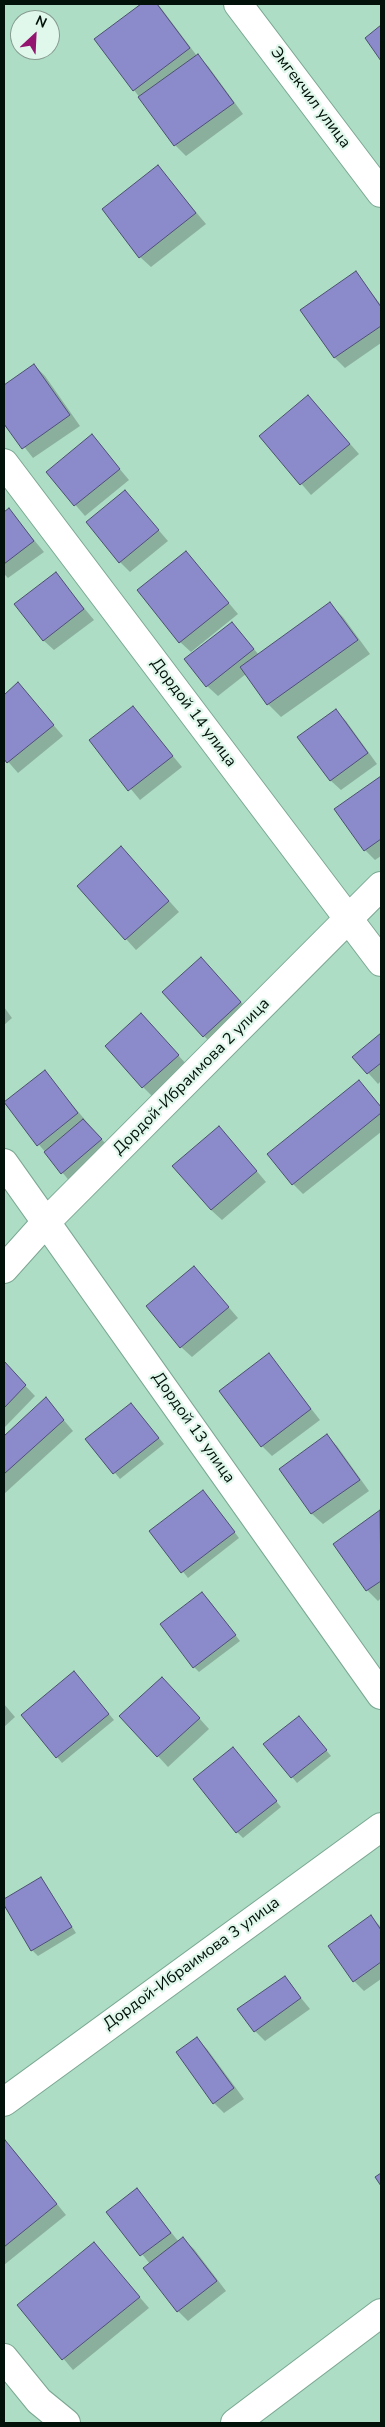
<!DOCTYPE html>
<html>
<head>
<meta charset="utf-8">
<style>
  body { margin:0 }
  #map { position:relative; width:385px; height:2427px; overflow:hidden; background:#adddc5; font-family:"Nunito Sans",sans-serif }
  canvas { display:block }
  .frame { position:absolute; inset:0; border:5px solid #02120b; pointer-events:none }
  .north { position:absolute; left:10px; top:10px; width:50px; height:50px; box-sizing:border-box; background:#e0f7eb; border:1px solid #879b91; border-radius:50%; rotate:25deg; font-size:14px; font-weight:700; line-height:20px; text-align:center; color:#02120b }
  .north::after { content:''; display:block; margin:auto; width:18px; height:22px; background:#931570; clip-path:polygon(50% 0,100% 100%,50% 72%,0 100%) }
</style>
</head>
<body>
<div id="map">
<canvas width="385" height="2427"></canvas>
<div class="frame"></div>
<div class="north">N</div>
</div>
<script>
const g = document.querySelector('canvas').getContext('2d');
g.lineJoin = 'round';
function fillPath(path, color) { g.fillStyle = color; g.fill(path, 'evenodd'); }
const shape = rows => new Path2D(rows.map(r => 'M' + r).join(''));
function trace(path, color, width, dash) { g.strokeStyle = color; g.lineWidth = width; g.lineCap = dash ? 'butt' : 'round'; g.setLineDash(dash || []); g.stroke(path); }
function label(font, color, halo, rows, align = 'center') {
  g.font = font + ' "Nunito Sans",sans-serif'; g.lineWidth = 4.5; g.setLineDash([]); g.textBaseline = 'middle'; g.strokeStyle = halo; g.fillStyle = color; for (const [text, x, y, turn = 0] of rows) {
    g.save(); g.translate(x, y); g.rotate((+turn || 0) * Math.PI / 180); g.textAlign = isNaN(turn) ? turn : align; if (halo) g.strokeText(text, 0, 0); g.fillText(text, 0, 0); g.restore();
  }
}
fillPath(shape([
  [143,4,157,4,161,8,197,56,208,66,243,114,186,156,175,145,96,39],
  [158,167,206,224,151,267,140,257],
  [356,273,381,305,381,343,345,368,335,358,302,310],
  [34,365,45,376,80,426,33,458,4,421,4,387],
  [308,396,359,454,311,495,261,437],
  [92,436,129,480,85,516,47,472],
  [125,491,168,541,130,572,120,562],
  [9,510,44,552,8,578,4,574,4,514],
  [186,552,238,614,191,652,180,642],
  [56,574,94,620,54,650,43,640],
  [330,604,343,617,370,654,281,717,268,704,246,674,218,696,207,686,232,623,259,655],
  [18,684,63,736,18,773,4,757,4,696],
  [133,708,182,767,140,800,90,740],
  [336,711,346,721,377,764,341,790,330,780],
  [381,777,381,856,375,860,365,850,336,810],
  [131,858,179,912,136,950,78,886],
  [211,969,251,1013,214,1046,204,1036],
  [4,1007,12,1018,4,1025],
  [151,1025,188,1066,153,1097,143,1087],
  [381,1035,381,1081,378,1084,354,1057],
  [44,1072,111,1150,72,1184,4,1103],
  [359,1082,381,1106,381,1132,303,1194,293,1184],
  [229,1138,266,1182,222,1220,211,1210],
  [194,1267,238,1318,192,1357,181,1347],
  [269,1355,320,1420,272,1456,262,1446],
  [4,1363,35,1396,4,1428],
  [46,1399,73,1431,4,1494,4,1437],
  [136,1410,164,1444,120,1479,87,1439],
  [327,1436,337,1446,369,1491,323,1524,312,1514,280,1469],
  [208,1497,239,1538,188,1578,151,1531],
  [380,1512,381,1598,378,1601,367,1590,335,1544],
  [208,1599,240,1641,199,1672,194,1667],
  [74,1672,114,1720,62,1763,57,1757],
  [173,1689,209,1729,168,1767,121,1716],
  [4,1704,15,1717,4,1727],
  [304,1723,331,1756,297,1783,265,1744],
  [233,1748,281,1807,243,1838,237,1832],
  [41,1878,76,1933,38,1956,32,1950,4,1901],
  [371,1917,381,1927,381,1979,364,1991,354,1981],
  [284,1977,310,2009,265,2041,255,2031],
  [197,2039,207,2049,244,2099,224,2113,214,2103],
  [4,2142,15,2152,66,2215,4,2265],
  [137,2190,179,2242,183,2239,194,2249,226,2291,188,2321,178,2311,150,2264,108,2212],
  [94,2244,149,2308,73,2370,18,2305]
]), '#0003');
const building = shape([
  [141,4,157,4,190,48,133,91,94,39,141,4],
  [381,25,381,61,365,38,381,25],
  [198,54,234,103,174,146,138,97,198,54],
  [158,165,196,213,139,258,102,209,158,165],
  [356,271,381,307,381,326,334,358,300,310,356,271],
  [34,364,70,415,22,449,4,424,4,385,34,364],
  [308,395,350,444,300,485,259,436,308,395],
  [92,434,120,469,74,506,46,472,92,434],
  [125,490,159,530,119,563,86,522,125,490],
  [9,508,34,541,4,564,4,512,9,508],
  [186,551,229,603,179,643,137,590,186,551],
  [56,572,84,609,43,641,14,604,56,572],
  [330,602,358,640,267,705,240,667,330,602],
  [232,622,254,649,206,687,184,659,232,622],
  [18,682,54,725,7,763,4,759,4,695,18,682],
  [133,706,173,756,128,791,89,740,133,706],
  [336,709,368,753,330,781,297,737,336,709],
  [381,776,381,839,364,851,334,809,381,776],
  [121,846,169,901,125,940,77,886,121,846],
  [201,957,241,1002,203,1037,162,992,201,957],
  [141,1013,179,1055,142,1088,105,1046,141,1013],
  [381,1033,381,1063,367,1074,352,1057,381,1033],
  [45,1070,78,1113,37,1146,4,1102,45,1070],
  [359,1080,381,1107,381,1113,292,1185,267,1154,359,1080],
  [83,1119,102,1139,61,1174,44,1152,83,1119],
  [219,1126,257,1171,211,1210,172,1166,219,1126],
  [194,1266,229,1307,180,1348,146,1306,194,1266],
  [269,1353,311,1409,261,1447,219,1391,269,1353],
  [4,1361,26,1385,4,1408,4,1361],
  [46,1397,64,1420,4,1474,4,1436,46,1397],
  [131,1403,159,1438,113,1474,85,1439,131,1403],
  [327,1434,360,1480,311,1514,279,1469,327,1434],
  [203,1490,235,1532,181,1573,149,1531,203,1490],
  [380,1510,381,1581,366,1591,333,1544,380,1510],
  [202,1592,236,1635,193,1668,160,1624,202,1592],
  [74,1671,109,1714,56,1758,21,1715,74,1671],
  [162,1677,200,1718,157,1757,119,1716,162,1677],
  [299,1716,327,1750,291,1778,263,1744,299,1716],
  [233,1747,277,1801,236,1833,193,1779,233,1747],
  [41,1877,72,1927,31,1951,4,1905,4,1899,41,1877],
  [371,1915,381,1930,381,1962,353,1982,328,1946,371,1915],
  [285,1976,301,1998,254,2032,237,2009,285,1976],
  [197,2037,234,2088,213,2104,176,2052,197,2037],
  [5,2140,57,2204,4,2247,4,2141,5,2140],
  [381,2173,381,2186,375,2177,381,2173],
  [137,2188,171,2233,140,2256,106,2212,137,2188],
  [183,2237,217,2281,177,2312,143,2268,183,2237],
  [94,2242,140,2297,62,2360,17,2305,94,2242]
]);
fillPath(building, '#8b8bcb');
trace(building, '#4e4e73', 1);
const street = shape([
  [238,4,381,193],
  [4,463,381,962],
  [4,1163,381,1695],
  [4,1269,47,1221,381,886],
  [4,2102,381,1827],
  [4,2358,39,2401,66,2423],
  [235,2423,381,2313]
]);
trace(street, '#7aa791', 30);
trace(street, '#fff', 28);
label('16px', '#02120b', '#e0f7eb', [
  ["Эмгекчил улица",310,98,53],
  ["Дордой 14 улица",193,713,53],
  ["Дордой-Ибраимова 2 улица",192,1077,-45],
  ["Дордой 13 улица",193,1428,55],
  ["Дордой-Ибраимова 3 улица",192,1964,-36]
]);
</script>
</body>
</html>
